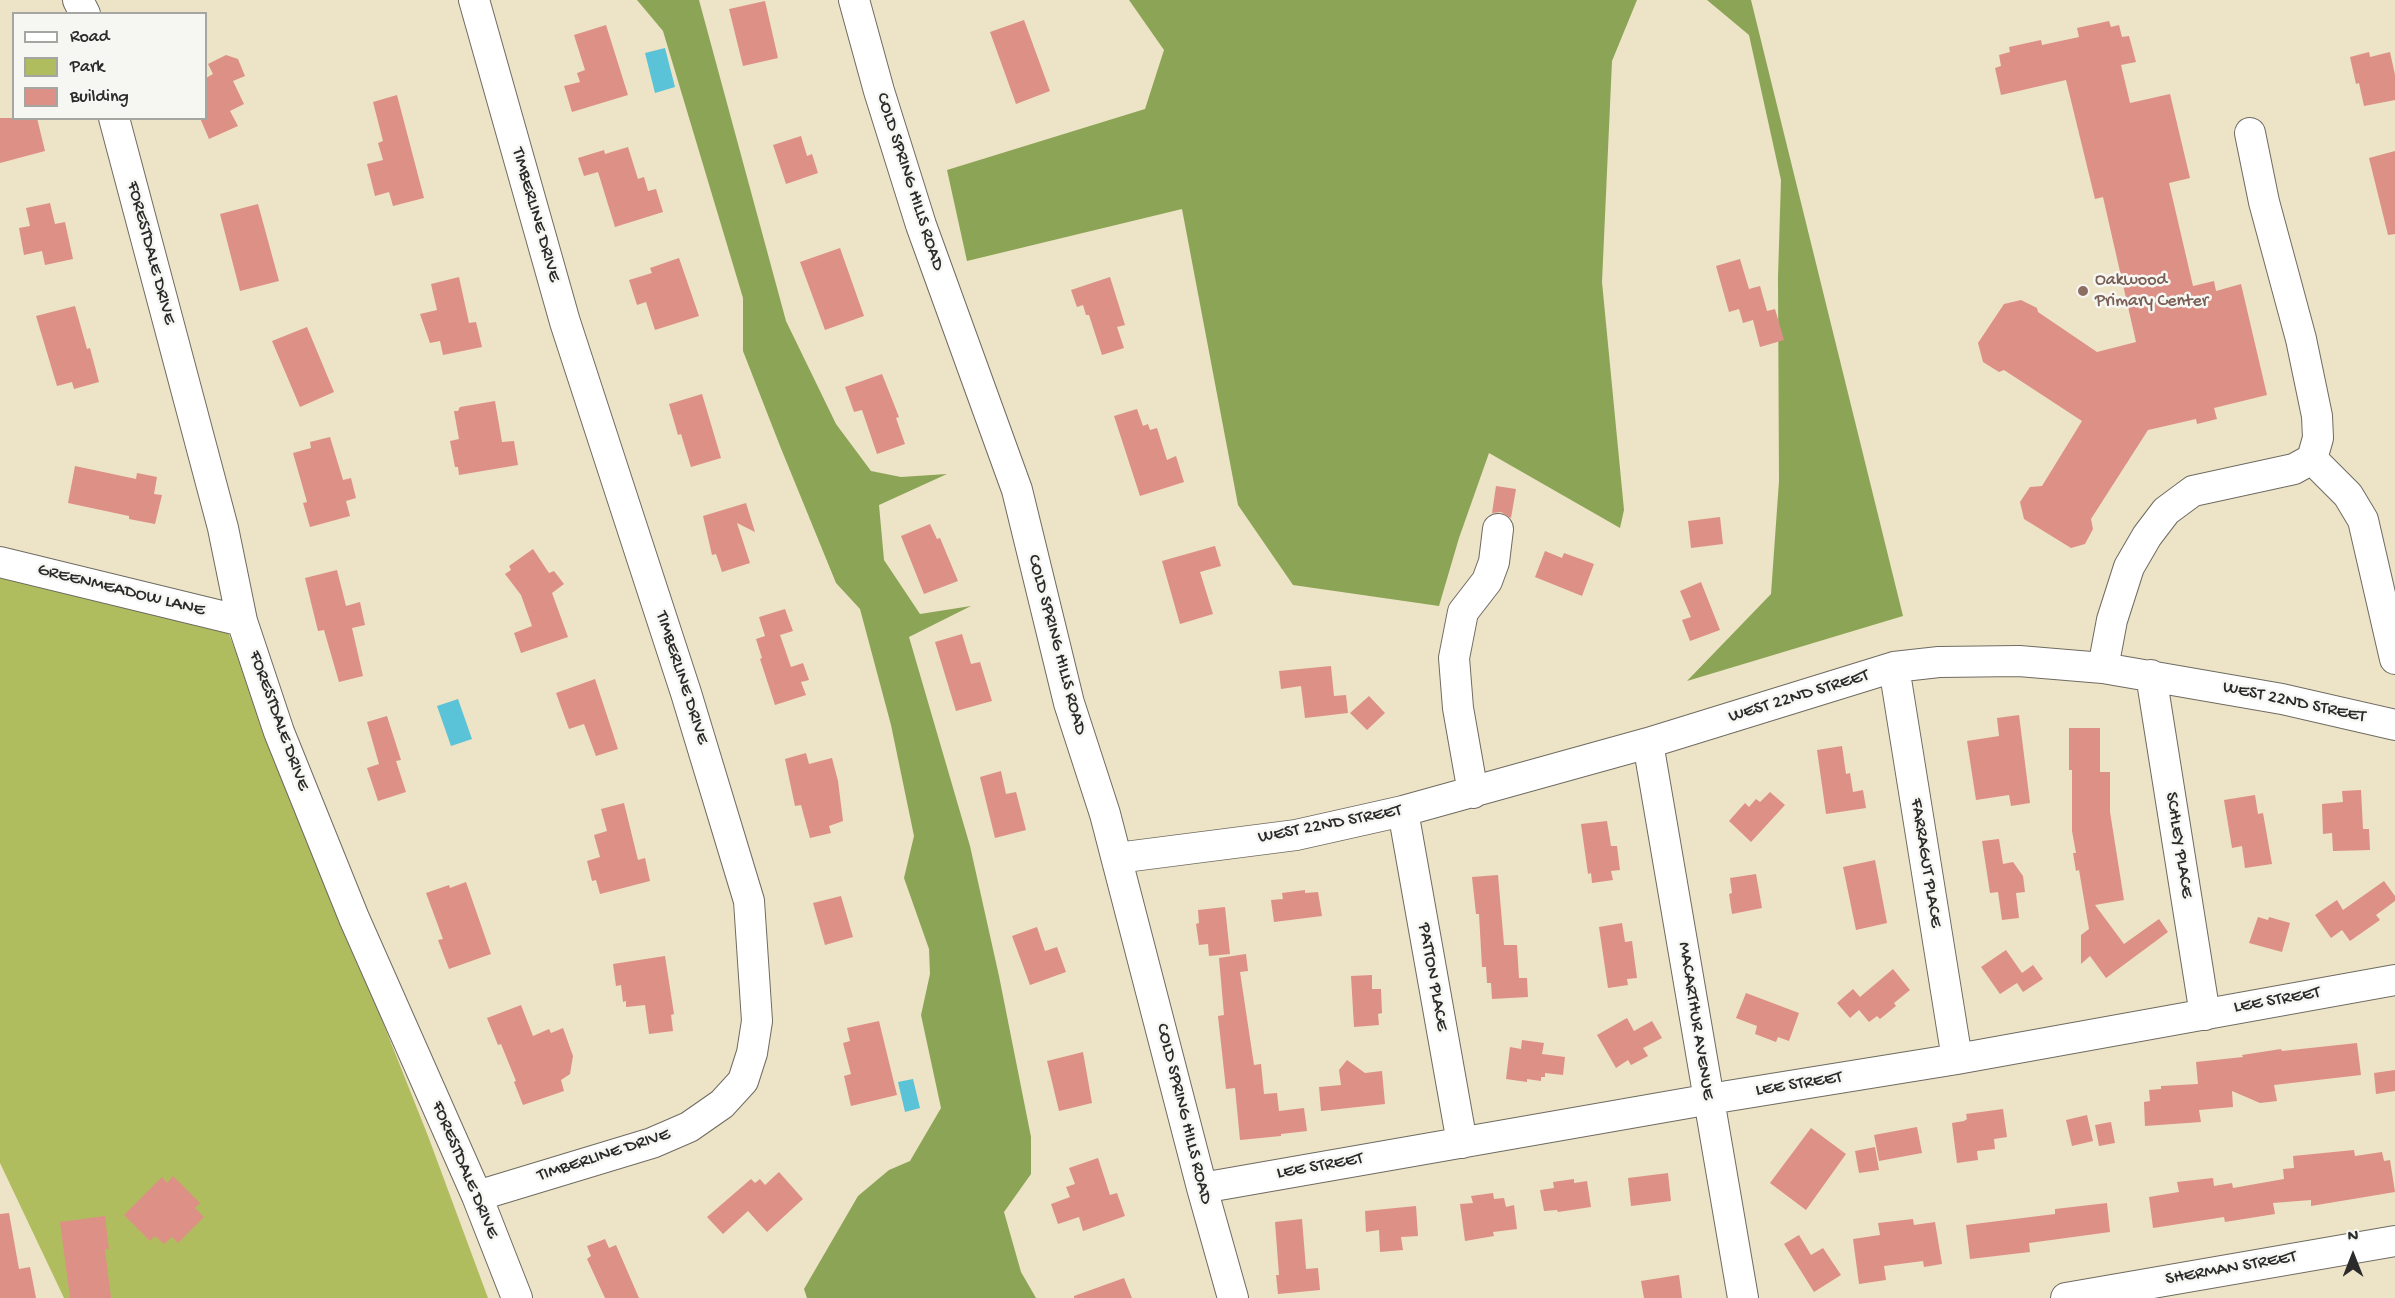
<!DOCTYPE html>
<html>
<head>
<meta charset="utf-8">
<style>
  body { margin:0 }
  #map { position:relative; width:2395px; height:1298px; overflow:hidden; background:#ede3c6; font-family:"Gochi Hand",sans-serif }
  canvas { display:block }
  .legend { position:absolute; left:12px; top:12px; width:195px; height:108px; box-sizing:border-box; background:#f6f6f2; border:2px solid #a5a5a2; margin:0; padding:8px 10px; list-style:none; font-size:18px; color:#2b2b2b }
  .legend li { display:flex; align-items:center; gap:12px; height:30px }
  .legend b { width:30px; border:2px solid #a5a5a2 }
  .north { position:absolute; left:2323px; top:1226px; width:60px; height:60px; -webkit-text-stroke:4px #f6f6f2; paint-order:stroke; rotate:0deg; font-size:16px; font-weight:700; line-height:24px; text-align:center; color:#2b2b2b }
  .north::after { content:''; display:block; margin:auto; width:21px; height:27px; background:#2b2b2b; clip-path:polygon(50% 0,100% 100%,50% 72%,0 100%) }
</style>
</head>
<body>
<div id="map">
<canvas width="2395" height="1298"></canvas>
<ul class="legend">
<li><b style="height:8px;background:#fff"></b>Road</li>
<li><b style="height:16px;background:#b0bd5f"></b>Park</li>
<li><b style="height:16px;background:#dd9085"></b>Building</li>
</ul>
<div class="north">N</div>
</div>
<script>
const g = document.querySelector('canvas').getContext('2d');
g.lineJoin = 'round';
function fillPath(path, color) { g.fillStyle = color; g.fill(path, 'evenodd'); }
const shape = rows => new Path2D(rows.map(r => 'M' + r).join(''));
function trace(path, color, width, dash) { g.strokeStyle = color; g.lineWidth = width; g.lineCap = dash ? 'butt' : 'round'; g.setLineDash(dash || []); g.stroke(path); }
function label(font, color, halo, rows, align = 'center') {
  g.font = font + ' "Gochi Hand",sans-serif'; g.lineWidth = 5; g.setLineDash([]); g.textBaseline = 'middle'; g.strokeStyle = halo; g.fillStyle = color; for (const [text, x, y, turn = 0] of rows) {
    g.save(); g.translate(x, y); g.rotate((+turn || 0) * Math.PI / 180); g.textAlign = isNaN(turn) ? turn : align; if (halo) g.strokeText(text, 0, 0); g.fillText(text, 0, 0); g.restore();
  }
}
fillPath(shape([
  [0,576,228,632,428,1136,488,1298,64,1298,0,1163]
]), '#b0bd5f');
fillPath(shape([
  [637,0,699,0,786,321,836,424,871,471,901,477,947,474,879,505,884,560,920,614,971,606,909,637,970,846,999,976,1031,1137,1031,1174,1004,1212,1021,1272,1036,1298,807,1298,804,1289,858,1196,889,1170,910,1161,941,1108,921,1015,930,974,929,949,904,878,914,836,891,725,860,609,836,583,780,446,743,351,743,298,663,31],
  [1129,0,1637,0,1612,61,1602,282,1624,510,1620,528,1489,453,1459,538,1439,606,1293,585,1238,505,1182,209,967,261,947,170,1145,109,1164,50],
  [1707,0,1751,0,1903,616,1687,681,1771,594,1779,481,1778,277,1781,180,1749,35]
]), '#8ca456');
fillPath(shape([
  [665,48,675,87,655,93,645,53],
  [458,699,472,739,451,746,437,706],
  [913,1079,920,1108,905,1112,898,1082]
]), '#5bc3d8');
fillPath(shape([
  [765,1,778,58,743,66,729,9],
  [1024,20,1050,91,1016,104,990,32],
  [2109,21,2111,27,2119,25,2122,37,2129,36,2136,62,2121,65,2130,103,2170,94,2190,178,2169,183,2193,286,2214,281,2216,291,2241,284,2267,395,2214,408,2217,419,2197,424,2196,419,2148,430,2091,519,2093,529,2085,544,2071,548,2024,519,2020,502,2030,487,2042,486,2082,421,2004,370,1999,372,1983,362,1978,343,2004,304,2021,300,2037,308,2038,312,2097,352,2136,342,2103,197,2095,199,2066,80,2001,95,1995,68,2001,66,1999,55,2010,52,2009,47,2041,40,2042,45,2079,37,2077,28],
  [606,25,628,95,572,112,564,86,580,82,577,73,585,70,574,35],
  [2369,52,2370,57,2390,52,2395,75,2395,100,2364,106,2359,83,2356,84,2350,57],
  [226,55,238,59,245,76,233,81,244,104,230,111,238,126,209,139,200,118,206,118,206,78,213,74,208,64],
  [397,95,424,198,393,206,389,192,375,196,367,164,383,160,378,143,383,141,373,102],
  [0,118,37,118,45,151,0,163],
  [801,136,807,156,812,154,818,173,786,184,773,145],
  [628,147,638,179,644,177,648,191,656,189,663,212,615,227,598,172,584,176,578,158,604,150,605,154],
  [2395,151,2395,234,2388,235,2369,158],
  [50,203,55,224,65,222,73,259,45,265,42,251,24,255,19,228,30,226,26,208],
  [258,204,279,281,240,291,220,214],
  [840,248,864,316,825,330,800,262],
  [679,258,699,316,655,330,646,302,637,305,629,280,652,273,650,268],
  [1740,259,1749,289,1760,286,1767,311,1775,309,1784,340,1760,347,1753,320,1743,323,1739,309,1729,312,1716,266],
  [459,277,469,323,476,322,482,347,443,355,440,341,430,343,420,314,437,310,431,284],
  [1110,277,1125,325,1117,327,1124,348,1102,355,1089,315,1086,315,1083,305,1077,307,1071,290],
  [75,306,87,349,90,348,99,382,74,389,72,382,57,386,36,316],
  [307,327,334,392,300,407,272,341],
  [882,374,899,417,896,418,905,444,877,454,862,410,854,412,845,387],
  [702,394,721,458,691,467,681,434,678,435,669,404],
  [495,401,502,442,514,441,518,465,459,475,458,467,455,467,450,441,459,439,454,411,458,411,460,407],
  [1137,409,1143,426,1148,424,1150,430,1157,428,1167,460,1176,456,1184,482,1140,496,1114,416],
  [330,437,343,480,351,478,356,498,346,501,350,516,310,527,303,503,307,502,293,453,311,448,310,442],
  [75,466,136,479,137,473,157,477,154,494,162,495,155,524,129,519,129,516,68,503],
  [1496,486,1516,489,1511,518,1501,512,1492,513],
  [746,503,755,532,737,523,750,563,722,572,716,554,712,555,703,516],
  [1720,517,1723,544,1691,548,1688,521],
  [930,524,937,539,940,538,958,581,924,594,901,536],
  [1215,546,1221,566,1200,572,1213,614,1180,624,1162,561],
  [533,549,549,573,554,571,564,584,552,593,568,637,521,653,514,633,532,626,521,595,505,574,511,570,509,566],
  [1545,551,1562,558,1564,553,1594,564,1582,596,1535,577],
  [337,570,346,606,360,602,365,625,352,628,363,676,339,682,324,630,318,631,305,578],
  [1701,582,1720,630,1690,641,1682,620,1691,617,1680,591],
  [785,609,793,631,780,635,791,667,803,663,809,680,801,682,806,695,775,705,760,659,762,658,756,639,765,636,759,617],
  [962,634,971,664,980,662,992,701,956,711,935,642],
  [1331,666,1334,696,1346,695,1348,713,1305,718,1301,686,1281,689,1279,671],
  [595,679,618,749,596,756,584,724,569,729,556,693],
  [1369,696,1385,713,1367,730,1350,713],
  [2019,715,2030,803,2011,806,2009,795,1976,800,1967,741,1999,736,1997,718],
  [387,716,401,760,396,761,406,792,378,801,367,768,379,764,367,722],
  [2069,728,2100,728,2100,772,2110,772,2110,812,2124,900,2095,905,2124,944,2159,919,2168,932,2106,978,2090,956,2081,964,2081,935,2089,929,2079,870,2076,871,2073,853,2076,853,2072,831,2072,770,2069,770],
  [1842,746,1846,774,1850,773,1853,792,1863,790,1866,808,1826,814,1817,750],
  [806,753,809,764,832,758,838,781,843,821,829,826,831,833,810,838,801,805,795,806,785,759],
  [1001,771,1006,794,1016,792,1026,830,995,838,980,777],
  [2361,790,2363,829,2369,829,2370,850,2333,851,2332,833,2323,834,2322,804,2343,802,2342,791],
  [1770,792,1785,805,1751,842,1729,821,1745,803,1749,807,1756,799,1760,802],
  [2255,795,2258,814,2263,813,2272,864,2245,868,2242,846,2232,848,2224,800],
  [624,803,638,860,645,858,650,881,600,894,596,880,592,881,587,861,600,857,594,835,607,831,601,809],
  [1607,821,1611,846,1617,846,1620,870,1611,871,1613,880,1592,883,1591,873,1588,874,1581,824],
  [1999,839,2003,864,2013,862,2023,876,2025,892,2016,893,2019,918,2002,920,1998,892,1990,893,1982,841],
  [1875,860,1887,923,1856,930,1843,867],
  [1756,874,1762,908,1732,914,1729,894,1732,893,1730,878],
  [1498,875,1504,945,1517,945,1519,978,1527,978,1528,997,1492,999,1491,983,1487,983,1486,967,1482,967,1479,914,1476,914,1472,877],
  [2384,881,2395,896,2395,901,2376,915,2380,920,2350,941,2342,930,2331,938,2315,915,2337,900,2343,910],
  [466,882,491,954,449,969,438,940,443,939,426,893,449,885,450,888],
  [1305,890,1305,893,1318,892,1322,916,1274,922,1271,900,1283,899,1282,893],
  [841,896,853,937,825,945,813,903],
  [1225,907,1230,954,1209,956,1208,944,1199,945,1196,924,1199,923,1198,910],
  [2258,917,2268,920,2269,917,2290,923,2282,952,2249,943],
  [1622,923,1625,942,1632,941,1637,978,1627,979,1628,985,1608,988,1599,927],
  [1037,927,1045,951,1057,947,1066,972,1030,985,1012,936],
  [2006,950,2022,973,2033,965,2043,979,2023,992,2017,983,2000,994,1981,967],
  [1246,954,1248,971,1240,972,1254,1065,1261,1064,1264,1094,1277,1093,1279,1111,1304,1108,1307,1131,1281,1134,1281,1136,1240,1140,1235,1088,1226,1089,1218,1016,1224,1015,1219,958],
  [665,956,674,1014,671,1015,673,1031,649,1034,645,1005,626,1007,626,1001,623,1002,621,985,616,986,613,964],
  [1893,969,1910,990,1894,1003,1896,1006,1880,1019,1877,1016,1869,1022,1859,1010,1850,1018,1837,1003,1853,989,1860,997],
  [1372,975,1372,989,1381,989,1382,1013,1378,1014,1379,1025,1354,1027,1351,976],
  [1746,993,1799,1013,1789,1041,1778,1037,1776,1042,1755,1034,1757,1026,1736,1018],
  [521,1005,533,1036,549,1029,551,1033,563,1028,573,1056,570,1074,561,1080,564,1091,523,1105,514,1082,516,1081,501,1044,498,1045,487,1018],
  [1627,1018,1634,1031,1652,1021,1662,1038,1643,1048,1648,1056,1631,1065,1628,1060,1616,1068,1597,1035],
  [879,1021,897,1095,851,1106,844,1076,851,1074,843,1043,850,1041,847,1028],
  [1522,1040,1544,1043,1542,1054,1565,1057,1563,1075,1545,1073,1545,1077,1541,1077,1541,1081,1527,1079,1527,1082,1506,1079,1510,1047,1521,1049],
  [2357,1043,2361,1075,2274,1085,2277,1101,2260,1103,2232,1091,2233,1107,2199,1110,2201,1122,2145,1126,2144,1102,2150,1101,2149,1090,2161,1089,2161,1086,2198,1084,2196,1062,2243,1057,2242,1055,2281,1049,2282,1051],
  [1083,1052,1092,1103,1059,1111,1047,1061],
  [1347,1060,1365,1073,1382,1071,1385,1104,1321,1111,1319,1087,1341,1085,1339,1070],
  [2395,1070,2395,1091,2376,1094,2374,1073],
  [2003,1109,2007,1137,1994,1139,1995,1149,1977,1151,1978,1160,1957,1163,1952,1123,1964,1121,1967,1119,1966,1114],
  [2087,1115,2093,1141,2072,1146,2066,1120],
  [2111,1122,2115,1143,2099,1146,2095,1125],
  [1917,1127,1922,1153,1879,1161,1874,1135],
  [1811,1128,1846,1154,1806,1210,1770,1183],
  [1875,1147,1879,1170,1859,1173,1855,1151],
  [2354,1150,2355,1156,2382,1152,2384,1161,2390,1160,2395,1192,2311,1206,2311,1200,2273,1203,2275,1214,2225,1222,2224,1217,2153,1228,2149,1197,2179,1192,2177,1182,2213,1178,2214,1186,2232,1183,2233,1188,2284,1179,2283,1169,2294,1168,2293,1156],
  [1098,1158,1110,1195,1117,1193,1125,1216,1083,1231,1079,1217,1058,1224,1051,1204,1070,1197,1066,1187,1075,1184,1069,1168],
  [779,1172,803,1199,767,1232,748,1211,723,1234,707,1217,751,1179,755,1183,760,1179,765,1185],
  [1668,1173,1671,1201,1631,1206,1628,1178],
  [173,1176,200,1203,195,1208,204,1217,178,1243,172,1237,164,1244,155,1236,150,1241,124,1215,162,1177,167,1183],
  [1574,1179,1574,1183,1587,1181,1591,1207,1558,1212,1557,1210,1544,1211,1540,1190,1554,1188,1553,1182],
  [1493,1193,1494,1199,1504,1198,1506,1207,1514,1205,1517,1229,1493,1232,1494,1236,1465,1241,1460,1204,1473,1203,1471,1196],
  [2107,1203,2110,1232,2029,1243,2030,1252,1970,1259,1966,1225,2055,1214,2055,1209],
  [1416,1206,1418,1236,1401,1237,1403,1250,1380,1252,1379,1230,1366,1232,1365,1211],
  [9,1213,19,1269,30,1267,36,1298,0,1298,0,1214],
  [105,1216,109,1249,105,1249,111,1298,70,1298,60,1222],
  [1302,1219,1306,1269,1318,1268,1320,1290,1278,1294,1276,1275,1279,1275,1275,1222],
  [1913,1219,1914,1225,1935,1222,1942,1264,1924,1267,1923,1261,1884,1266,1886,1280,1859,1284,1853,1239,1880,1235,1878,1223],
  [1799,1235,1811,1255,1823,1248,1841,1275,1814,1292,1784,1244],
  [605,1239,609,1248,616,1245,639,1298,605,1298,587,1259,591,1256,587,1246],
  [1679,1275,1682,1298,1644,1298,1641,1281],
  [1124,1278,1132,1298,1074,1298,1074,1296]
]), '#dd9085');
const minor = shape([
  [78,0,85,14],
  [474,0,565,322,686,693,749,901,757,1021,752,1053,743,1081,722,1104,689,1127,652,1143,477,1196],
  [854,0,879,91,921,225,1017,490,1069,703,1105,814,1202,1188,1233,1298],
  [114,118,223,528,242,621,279,732,354,918,477,1196,517,1298],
  [2312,459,2348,495,2363,520,2395,659],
  [0,562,242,621],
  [1894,667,1957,1059],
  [2103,668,2112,620,2129,567,2147,536,2166,511,2193,491,2294,469,2312,459,2318,438,2317,416,2301,339,2264,202,2250,133],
  [2151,675,2205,1015],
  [1648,743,1743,1298],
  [1473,793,1458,708,1454,658,1463,612,1487,581,1494,562,1498,529],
  [1403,811,1462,1143],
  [1117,858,1296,835,1403,811,1648,743,1894,667,1939,662,2019,661,2103,668,2282,699,2395,725],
  [1202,1188,1728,1096,1957,1059,2395,980],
  [2066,1298,2395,1241]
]);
trace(minor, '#6f6b61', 32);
trace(minor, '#fff', 30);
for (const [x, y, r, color] of [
  [2083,291,6,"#8d6e63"]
]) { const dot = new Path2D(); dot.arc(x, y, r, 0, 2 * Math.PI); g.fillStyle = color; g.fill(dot); trace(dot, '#f6f6f2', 2); }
label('18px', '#2b2b2b', '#f6f6f2', [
  ["COLD SPRING HILLS ROAD",909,182,72],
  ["TIMBERLINE DRIVE",535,215,74],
  ["FORESTDALE DRIVE",150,253,75],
  ["GREENMEADOW LANE",121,591,14],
  ["COLD SPRING HILLS ROAD",1056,645,75],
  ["TIMBERLINE DRIVE",681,678,72],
  ["WEST 22ND STREET",1799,697,-17],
  ["WEST 22ND STREET",2294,703,12],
  ["FORESTDALE DRIVE",278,721,70],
  ["WEST 22ND STREET",1330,825,-11],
  ["SCHLEY PLACE",2178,845,81],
  ["FARRAGUT PLACE",1925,863,81],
  ["PATTON PLACE",1432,977,80],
  ["LEE STREET",2277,1001,-10],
  ["MACARTHUR AVENUE",1695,1021,81],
  ["LEE STREET",1799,1085,-9],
  ["COLD SPRING HILLS ROAD",1183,1114,76],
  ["TIMBERLINE DRIVE",604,1156,-18],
  ["LEE STREET",1320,1167,-10],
  ["FORESTDALE DRIVE",464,1170,67],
  ["SHERMAN STREET",2231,1269,-10]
]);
label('18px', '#785e54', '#f6f6f2', [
  ["Oakwood",2095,281],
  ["Primary Center",2095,302]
], 'left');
</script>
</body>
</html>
